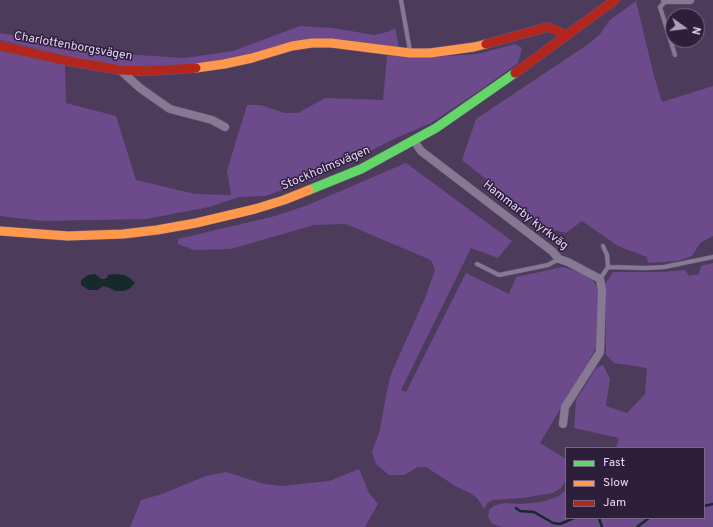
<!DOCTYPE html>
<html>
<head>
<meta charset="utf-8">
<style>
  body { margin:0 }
  #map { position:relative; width:713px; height:527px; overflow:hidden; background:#4d3b5c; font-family:Overpass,sans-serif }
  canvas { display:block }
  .legend { position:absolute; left:565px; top:447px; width:140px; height:72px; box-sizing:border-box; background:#2d1f3a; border:1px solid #776786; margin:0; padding:5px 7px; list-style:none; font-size:12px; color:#e5d4f8 }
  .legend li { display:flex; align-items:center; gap:8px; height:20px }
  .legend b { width:20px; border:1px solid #776786 }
  .north { position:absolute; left:665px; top:8px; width:40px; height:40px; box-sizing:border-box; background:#2d1f3a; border:1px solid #776786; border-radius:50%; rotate:104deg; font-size:11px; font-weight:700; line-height:16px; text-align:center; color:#e5d4f8 }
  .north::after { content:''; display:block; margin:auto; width:14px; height:18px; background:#b09ec1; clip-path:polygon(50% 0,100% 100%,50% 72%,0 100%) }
</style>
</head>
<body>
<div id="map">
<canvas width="713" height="527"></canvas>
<ul class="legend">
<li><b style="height:5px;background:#63d668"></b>Fast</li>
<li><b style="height:5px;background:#ff974d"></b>Slow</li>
<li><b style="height:5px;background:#b3261e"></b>Jam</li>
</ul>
<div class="north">N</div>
</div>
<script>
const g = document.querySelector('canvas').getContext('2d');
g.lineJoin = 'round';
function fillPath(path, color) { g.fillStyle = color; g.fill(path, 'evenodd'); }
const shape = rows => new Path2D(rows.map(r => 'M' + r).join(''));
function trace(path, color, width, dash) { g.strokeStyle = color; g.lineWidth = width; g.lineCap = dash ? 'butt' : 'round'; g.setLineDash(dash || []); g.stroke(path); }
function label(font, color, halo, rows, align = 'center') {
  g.font = font + ' Overpass,sans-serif'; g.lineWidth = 3; g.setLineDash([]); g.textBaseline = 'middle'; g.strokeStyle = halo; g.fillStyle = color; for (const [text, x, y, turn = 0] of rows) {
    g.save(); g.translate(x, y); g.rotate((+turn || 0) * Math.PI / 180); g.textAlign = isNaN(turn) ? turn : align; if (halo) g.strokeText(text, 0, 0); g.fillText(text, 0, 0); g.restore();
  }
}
fillPath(shape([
  [636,1,654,76,662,102,713,86,713,236,700,243,692,256,677,261,648,263,647,257,618,246,582,221,566,233,547,228,462,160,476,119,590,43,600,34,610,20],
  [300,26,333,28,374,35,387,32,395,28,399,48,333,39,241,57,185,65,124,66,88,61,0,40,0,33,122,54,185,58,233,51],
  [515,44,522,48,518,63,476,93,431,123,396,138,312,180,265,196,239,197,209,207,146,219,42,221,0,216,0,51,65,65,66,103,116,116,136,180,195,194,231,195,227,171,247,105,261,105,284,113,298,113,325,98,383,100,387,55,419,58,478,54],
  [406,163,512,241,498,258,471,248,401,390,406,392,466,273,509,294,516,277,563,267,586,275,593,281,598,288,597,345,592,355,540,443,566,459,566,480,562,487,553,493,522,498,493,500,487,503,484,509,477,498,470,493,457,487,426,467,418,467,404,475,389,475,376,464,372,452,380,430,386,395,391,374,425,298,435,270,431,260,346,224,314,225,231,249,194,250,178,244,178,239,275,216,308,205],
  [713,263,713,527,503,527,492,524,488,517,489,510,494,506,503,503,520,504,541,502,557,497,566,490,566,518,704,518,704,448,616,448,619,438,574,428,576,400,596,368,603,365,610,379,606,406,627,413,645,394,647,368,614,363,606,355,605,284,613,272,662,272,685,270,689,276,699,274,701,266],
  [359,469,369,493,378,504,365,527,130,527,141,500,162,494,206,476,226,472,264,484,283,486,329,481]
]), '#6d4a8c');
fillPath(shape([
  [95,274,101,279,105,279,108,277,107,275,115,274,124,275,130,278,135,283,129,289,123,291,115,291,110,288,103,286,98,290,89,290,81,285,81,280,88,275]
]), '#152b2b');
trace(shape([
  [704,506,713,504],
  [516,508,520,511,534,512,553,523,560,524,574,518],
  [599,518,602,527],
  [637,527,649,518]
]), '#152b2b', 2.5);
const lane = shape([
  [401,0,410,51],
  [666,1,660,7,675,55],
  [603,246,607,255,608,267],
  [477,264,499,275,548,265,559,259],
  [600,279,608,267,646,268,664,267,713,257]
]);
const street = shape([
  [665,0,690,0],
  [120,70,140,88,170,109,212,120,225,127],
  [414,141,421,151,552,251,559,259,568,262,600,279,602,290,600,352,565,407,563,424]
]);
const fast = shape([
  [309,190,361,169,436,128,515,73]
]);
const slow = shape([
  [196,68,224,64,252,58,292,46,312,43,331,43,410,53,430,53,474,47,486,44],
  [0,231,68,236,123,234,157,230,196,223,255,209,284,200,309,190]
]);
const jam = shape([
  [486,44,548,27,560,32,565,37],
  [0,46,68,61,120,70,148,71,196,68],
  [515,73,615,0]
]);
trace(lane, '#665773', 5);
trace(street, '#665773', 9);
trace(fast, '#665773', 10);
trace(slow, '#665773', 10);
trace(jam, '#665773', 10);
trace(lane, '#877993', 4);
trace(street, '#877993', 8);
trace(fast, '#63d668', 9);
trace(slow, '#ff974d', 9);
trace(jam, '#b3261e', 9);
label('12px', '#e5d4f8', '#2d1f3a', [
  ["Charlottenborgsvägen",73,47,10],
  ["Stockholmsvägen",326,169,-23],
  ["Hammarby kyrkväg",525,216,38]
]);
</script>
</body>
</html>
